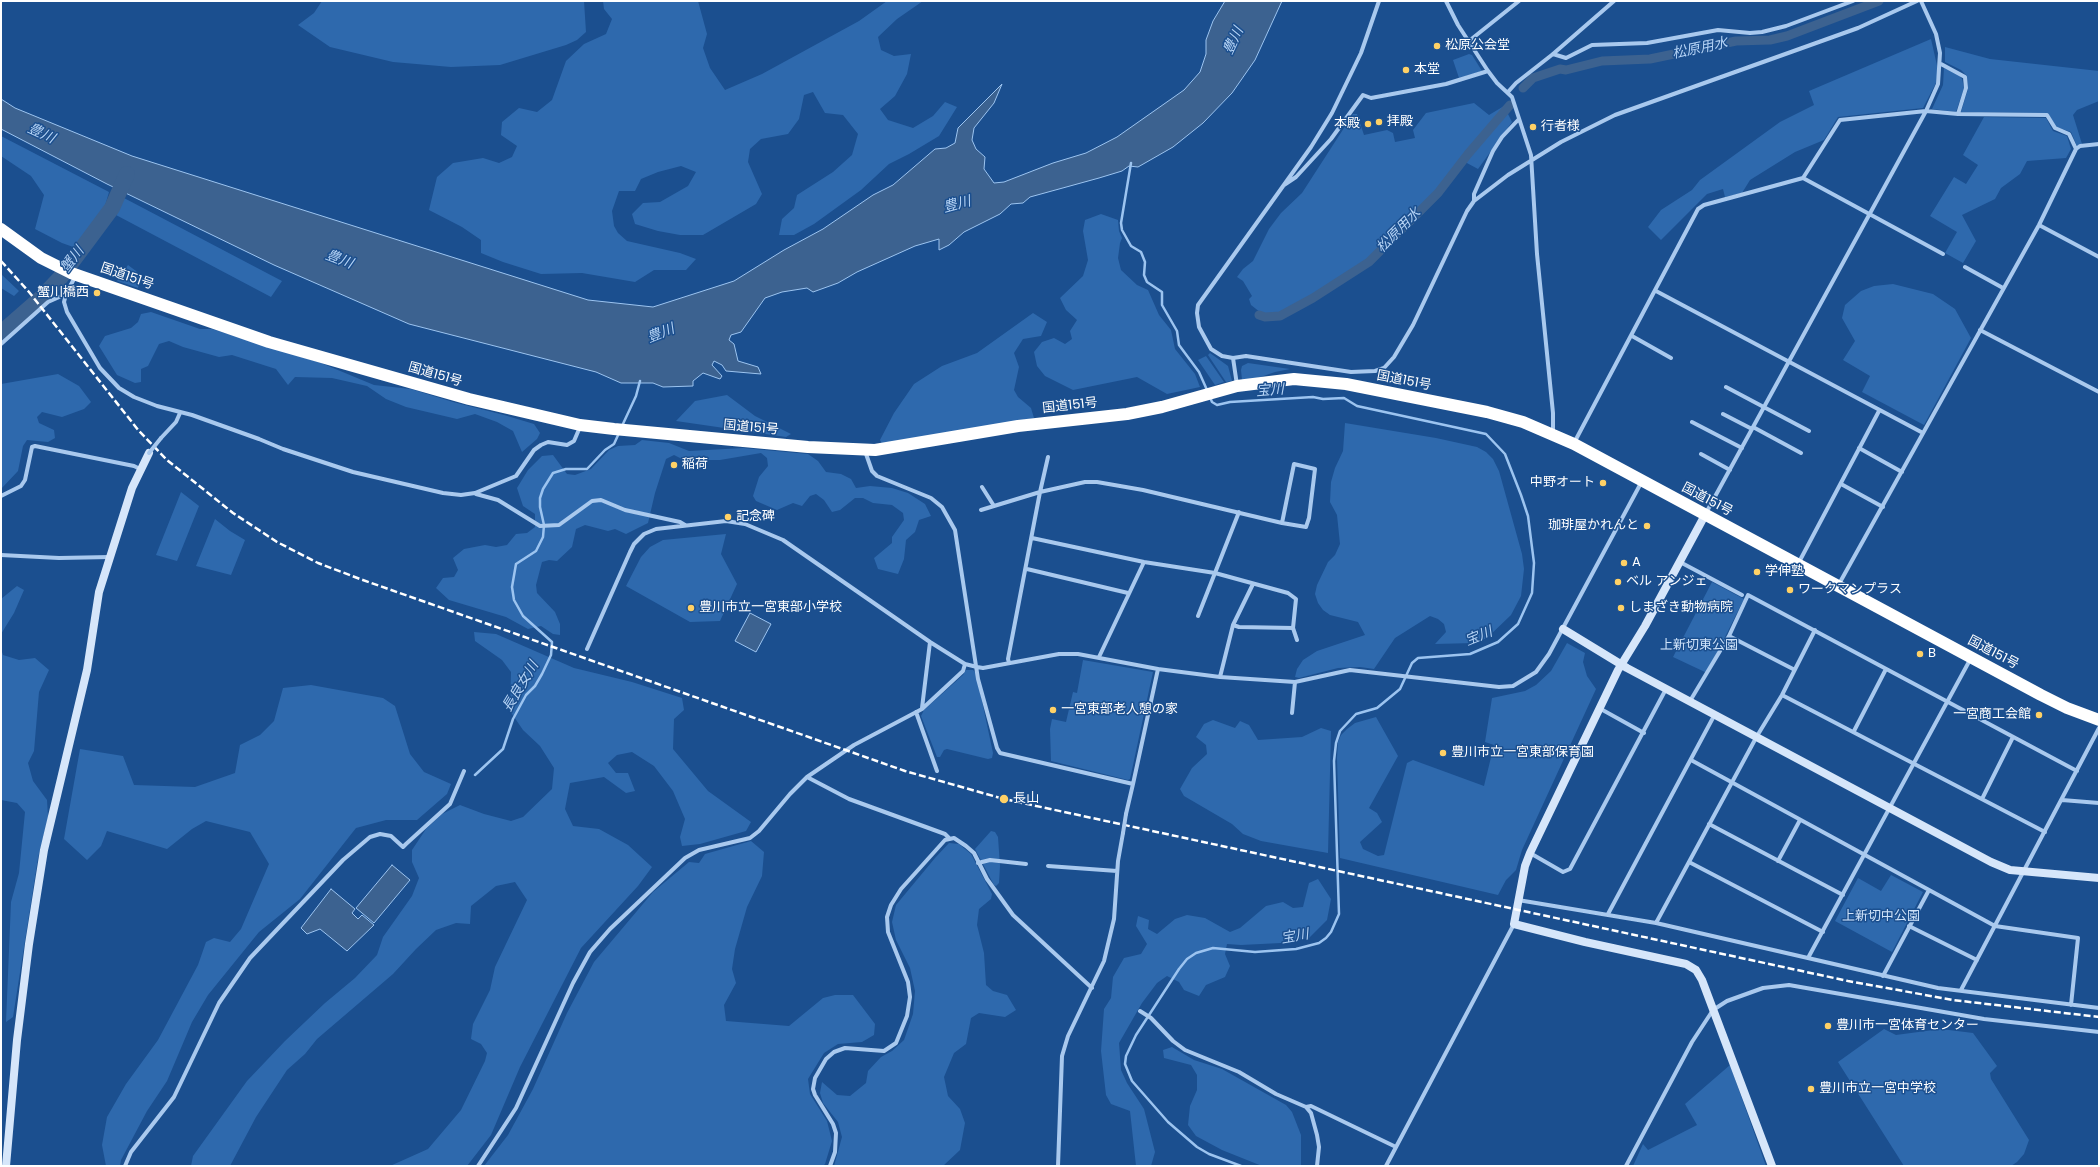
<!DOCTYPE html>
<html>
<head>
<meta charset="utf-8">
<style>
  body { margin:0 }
  #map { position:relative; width:2100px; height:1167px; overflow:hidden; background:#1b4f8f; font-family:Poppins,sans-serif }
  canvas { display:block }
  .frame { position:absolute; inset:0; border:2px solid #fff; pointer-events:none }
</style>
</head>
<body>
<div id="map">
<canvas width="2100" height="1167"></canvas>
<div class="frame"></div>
</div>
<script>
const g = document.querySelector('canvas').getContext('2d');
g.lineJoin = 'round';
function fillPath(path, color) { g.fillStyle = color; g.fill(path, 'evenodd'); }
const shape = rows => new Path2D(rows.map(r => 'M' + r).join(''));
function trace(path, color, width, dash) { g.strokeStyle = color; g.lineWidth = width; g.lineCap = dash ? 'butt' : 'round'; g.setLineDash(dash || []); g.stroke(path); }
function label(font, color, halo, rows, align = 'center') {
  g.font = font + ' Poppins,"Noto Sans JP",sans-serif'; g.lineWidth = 3; g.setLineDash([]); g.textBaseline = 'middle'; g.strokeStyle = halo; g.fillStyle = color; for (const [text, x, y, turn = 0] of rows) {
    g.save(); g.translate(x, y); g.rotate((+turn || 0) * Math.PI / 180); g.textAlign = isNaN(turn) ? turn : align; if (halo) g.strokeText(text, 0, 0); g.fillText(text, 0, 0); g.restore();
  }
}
fillPath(shape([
  [322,1,584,1,586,32,577,40,566,45,500,65,451,67,393,62,330,47,298,25,314,13],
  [603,1,698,1,707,34,703,48,710,68,725,90,762,74,859,21,887,1,923,1,897,19,878,37,881,50,894,56,911,54,907,74,895,96,880,109,888,120,913,128,933,116,945,102,957,107,939,136,909,154,889,164,861,190,814,224,794,235,779,235,782,219,794,208,797,195,833,172,852,155,858,134,843,115,825,113,813,92,804,95,799,119,788,134,761,139,750,149,748,162,762,194,756,204,703,235,680,235,658,231,635,224,632,214,643,203,660,202,688,186,696,172,681,166,658,172,641,179,635,191,619,191,612,211,614,226,618,233,627,241,680,253,696,259,686,270,654,270,635,282,582,273,541,274,503,262,481,253,481,240,462,227,429,210,437,177,453,163,483,158,499,163,512,157,517,146,501,135,502,122,519,108,537,112,552,100,566,61,584,44,606,34,612,19,604,9],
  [1931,39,1938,70,1936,83,1923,108,1838,117,1824,140,1795,152,1750,180,1742,193,1725,197,1723,189,1707,194,1661,240,1648,227,1661,210,1692,190,1700,180,1780,122,1814,105,1809,91],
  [1945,47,1990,59,2099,71,2099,101,2077,110,2073,115,2082,144,2077,146,2071,132,2056,127,2048,113,1961,112,1968,89,1967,76,1961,70,1945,62],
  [1469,54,1472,55,1482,71,1459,78,1453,60],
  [1944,68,1959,75,1962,79,1964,88,1956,112,1932,109,1943,85],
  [1474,103,1489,115,1504,106,1512,122,1478,169,1465,162,1368,261,1312,298,1279,316,1265,316,1251,305,1249,299,1252,296,1243,281,1237,277,1243,269,1253,261,1269,229,1281,213,1302,193,1353,114,1357,114,1364,135,1387,130,1393,133,1395,142,1415,138,1413,130,1426,113],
  [1984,117,2046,118,2053,131,2067,136,2071,149,2066,158,2027,161,2020,174,2001,188,1995,199,1962,215,1976,241,1963,263,1945,253,1957,232,1930,216,1954,177,1966,184,1978,165,1963,155],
  [1,136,109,192,105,206,76,248,62,243,35,229,44,195,31,176,1,156],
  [124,198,282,281,271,297,116,215],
  [1101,214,1118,220,1119,231,1122,238,1120,243,1118,258,1121,270,1137,285,1148,290,1159,315,1171,330,1175,349,1195,374,1200,387,1167,394,1137,377,1073,390,1045,376,1037,366,1034,352,1042,342,1054,338,1065,344,1072,339,1070,331,1077,320,1066,310,1060,298,1083,276,1088,260,1083,231,1085,220],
  [128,265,136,271,140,277,138,288,117,281],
  [1,274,19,291,14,296,1,288],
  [1893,284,1933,294,1955,309,1971,338,1924,425,1862,392,1870,376,1843,360,1855,341,1842,318,1845,305,1861,291,1874,286],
  [151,312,200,329,212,329,321,363,374,385,411,389,453,402,504,415,534,424,540,433,537,439,522,452,513,431,497,422,475,414,457,419,406,407,386,399,367,386,332,378,295,377,288,385,276,369,232,355,219,357,183,347,169,341,159,344,148,366,141,369,141,382,135,383,117,375,99,346,105,336,131,328,138,322,141,314],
  [1033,313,1047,322,1041,336,1023,339,1014,353,1019,367,1014,390,1018,397,1031,408,1034,418,884,448,880,440,894,413,914,384,942,366,977,353],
  [1210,353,1228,366,1232,381,1226,382,1208,355],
  [1206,356,1224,382,1215,385,1198,360],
  [1248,363,1290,369,1275,372,1246,382,1242,380,1241,370,1242,366],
  [58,374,79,386,91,402,84,409,62,417,42,412,37,417,39,423,54,430,55,438,48,442,27,440,23,446,18,471,1,489,1,384],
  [727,395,755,416,791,434,786,437,676,421,695,401],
  [1345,423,1436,438,1477,447,1486,452,1493,459,1499,471,1522,554,1524,569,1521,596,1511,615,1487,638,1474,643,1435,644,1446,632,1444,624,1438,619,1430,616,1395,638,1374,669,1360,667,1338,668,1299,678,1295,677,1297,669,1303,660,1317,651,1365,635,1358,622,1330,615,1323,610,1318,603,1315,594,1317,585,1328,562,1335,555,1340,544,1337,515,1330,502,1331,482,1335,468,1343,451],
  [642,440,669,443,689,451,743,448,808,454,818,461,826,472,841,474,851,479,856,488,870,486,892,488,908,493,925,504,931,516,919,520,915,532,906,540,904,559,898,574,878,569,874,558,892,543,892,537,904,520,903,513,892,505,873,503,863,498,855,498,840,510,832,512,824,500,816,494,810,496,802,506,793,503,777,510,756,501,753,496,759,477,768,466,767,458,761,453,720,460,695,460,689,466,684,466,682,459,674,455,666,459,655,493,648,523,626,534,615,529,608,531,585,525,576,529,572,547,557,561,549,560,542,562,536,585,537,593,555,612,560,624,560,635,553,634,541,626,528,629,506,617,449,600,436,588,443,578,454,577,458,570,453,558,464,549,485,545,496,547,507,545,516,534,527,533,535,527,535,514,523,506,517,488,528,470,542,456,553,455,567,474,575,475,591,469,609,450,618,446,635,445],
  [181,492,199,506,177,561,156,555],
  [215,519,230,531,245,540,231,575,196,566],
  [726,534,721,554,737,584,720,621,690,622,626,586,641,557,650,547,663,540],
  [1712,582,1744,599,1707,673,1673,657],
  [17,586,24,590,14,613,1,634,1,599],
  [474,632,496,634,574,668,632,682,682,698,684,710,674,719,673,749,708,791,751,822,746,831,700,844,682,846,680,837,685,819,673,791,654,766,632,752,617,755,608,763,616,773,628,773,635,791,626,793,604,777,570,783,565,809,573,826,599,829,628,845,652,867,638,886,581,948,520,1067,491,1135,467,1166,390,1166,428,1149,461,1110,485,1061,487,1053,481,1044,471,1039,473,1024,490,990,495,967,527,900,515,882,496,886,471,906,470,924,456,923,436,930,416,949,393,974,317,1039,305,1054,287,1070,256,1117,230,1166,191,1166,193,1156,247,1081,285,1041,325,1003,355,978,377,955,383,937,412,896,419,878,412,862,412,850,426,829,442,814,460,805,484,814,511,821,523,817,552,789,554,768,540,746,523,730,510,711,511,672,502,660,475,641],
  [1567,643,1585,653,1583,662,1587,676,1596,689,1522,850,1516,870,1506,880,1498,895,1340,858,1337,758,1338,742,1341,735,1347,729,1355,723,1376,717,1398,756,1369,808,1377,813,1382,822,1360,842,1363,849,1378,856,1384,855,1407,763,1413,760,1484,786,1494,745,1485,742,1492,698,1525,691,1536,685,1551,671],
  [1,649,3,655,19,660,35,658,49,670,39,692,34,751,28,763,33,781,47,800,48,817,38,858,13,1017,6,1022,11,902,19,873,25,812,17,803,1,800],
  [1083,660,1153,672,1130,779,1128,780,1051,761,1050,729,1052,719,1066,722,1073,692,1077,693],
  [966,670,973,670,976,673,993,753,992,758,988,759,947,749,944,750,940,757,937,757,921,716,924,710,963,675],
  [311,685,383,698,395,706,410,754,424,772,451,784,447,794,417,820,386,820,356,828,300,899,259,932,208,995,192,1022,167,1081,147,1111,121,1160,120,1166,106,1166,102,1145,107,1117,126,1084,158,1040,198,965,206,942,214,938,230,942,241,929,269,864,250,832,206,821,192,829,167,849,107,831,101,846,87,860,64,839,80,749,123,756,134,785,195,787,235,773,240,745,260,735,274,721,283,688],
  [1213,720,1235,728,1240,721,1249,725,1258,740,1302,737,1321,728,1331,731,1328,853,1261,841,1243,834,1232,824,1184,796,1180,789,1192,768,1207,754,1206,745,1196,737,1204,724],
  [991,831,995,832,998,837,1000,866,999,883,996,886,994,885,975,849],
  [751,841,764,852,762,876,747,907,735,949,732,969,736,983,724,1005,726,1021,789,1026,823,998,835,995,853,995,875,1024,874,1035,862,1042,838,1044,824,1053,808,1079,810,1094,827,1121,832,1141,825,1164,823,1166,484,1166,508,1135,533,1089,567,1013,594,962,653,892,689,862,699,863,705,854],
  [949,843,959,844,971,854,992,894,991,899,979,909,977,925,984,953,986,985,993,991,1007,995,1016,1010,1005,1017,979,1013,971,1018,966,1044,954,1053,944,1077,948,1096,960,1109,965,1123,960,1150,943,1166,834,1166,842,1137,838,1122,823,1103,820,1093,822,1082,837,1095,850,1096,866,1083,868,1071,881,1057,892,1051,904,1040,913,1014,915,991,910,968,896,940,892,922,896,905,935,858],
  [1891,875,1923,892,1892,952,1835,921,1858,878,1881,891],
  [1318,879,1331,899,1327,920,1309,938,1281,943,1241,945,1227,944,1225,954,1230,966,1225,977,1206,985,1199,996,1184,990,1179,982,1167,976,1157,983,1142,1003,1119,1043,1121,1070,1127,1083,1144,1109,1155,1152,1151,1166,1136,1166,1130,1111,1111,1104,1106,1095,1101,1051,1104,1009,1111,998,1113,977,1124,958,1141,954,1147,944,1136,926,1138,916,1149,920,1148,929,1157,934,1175,919,1187,915,1205,918,1230,932,1240,928,1266,906,1283,902,1293,908,1303,907,1309,883],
  [1884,1029,1896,1035,1941,1029,1973,1033,1997,1066,1990,1073,1991,1079,2029,1140,2024,1154,2017,1162,2011,1166,1904,1166,1838,1062],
  [1172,1047,1194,1060,1222,1069,1286,1105,1292,1112,1301,1135,1301,1166,1262,1166,1222,1150,1196,1136,1188,1125,1190,1106,1197,1090,1197,1075,1191,1065,1164,1058,1163,1050],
  [1730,1065,1766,1166,1633,1166,1643,1144,1648,1150,1697,1125,1685,1104]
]), '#2e69ad');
const water = shape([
  [1225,1,1282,1,1255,60,1232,93,1203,123,1173,147,1138,167,1129,166,1122,171,1099,178,1030,197,1023,203,1011,204,1000,214,964,232,949,245,939,250,939,239,915,246,857,272,838,283,813,292,807,288,782,292,765,298,741,332,731,335,729,340,734,344,738,361,758,367,761,374,726,371,722,365,714,361,712,365,722,376,720,379,703,373,693,381,693,386,663,387,653,383,621,383,596,372,409,324,274,265,107,184,1,129,1,99,15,108,132,156,588,300,653,307,734,281,784,250,823,229,873,195,893,185,935,149,946,148,955,143,958,128,1002,84,994,103,974,128,972,140,976,149,985,157,984,169,994,183,1004,182,1053,163,1086,153,1117,137,1184,90,1200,72,1206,54,1206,40,1213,21,1225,1],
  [750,613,771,624,756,652,735,641,750,613],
  [392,865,410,880,374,923,356,908,392,865],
  [331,889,355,909,352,913,358,919,362,915,374,925,347,951,320,929,307,934,301,928,331,889]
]);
fillPath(water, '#3c6290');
trace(water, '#9cc4f0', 1);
trace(shape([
  [1131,163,1121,223,1122,230,1131,246,1141,252,1145,262,1144,275,1147,282,1162,292,1162,305,1177,331,1179,345,1199,372,1207,390],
  [1210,397,1212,402,1217,405,1230,402,1313,397,1323,399,1344,398,1357,406,1486,434,1505,454,1521,495,1528,516,1534,563,1532,593,1518,624,1498,642,1470,654,1418,658,1412,663,1400,689,1377,708,1356,714,1340,731,1336,743,1334,761,1339,914,1331,932,1326,938,1319,943,1296,949,1255,952,1213,948,1196,953,1187,959,1179,969,1136,1035,1126,1056,1125,1064,1132,1081,1168,1122,1197,1147,1209,1154,1241,1166],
  [622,426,636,396,640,381],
  [475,775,503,749,513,719,526,695,535,686,542,674,551,655,552,642,523,616,514,600,512,587,516,564,536,551,543,537,544,525,540,507,540,498,543,489,553,473,566,469,587,469,605,450,614,444,619,433]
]), '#9cc4f0', 2.5);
trace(shape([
  [1523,88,1533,78,1560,69,1566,70,1602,61,1650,59,1736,41,1770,40,1787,36,1879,1],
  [1259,315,1265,317,1280,316,1313,298,1369,262,1438,193,1468,154,1510,105]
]), '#3c6290', 9);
trace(shape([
  [1,333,41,298,60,278,112,208,127,174]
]), '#3c6290', 16);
trace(shape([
  [1379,1,1361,53,1332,113,1311,147,1198,305,1197,313,1199,327,1211,349,1222,356,1233,358,1246,356,1351,372,1375,371,1384,368,1394,357,1413,325,1467,211,1474,201,1508,175,1561,142,1615,115,1858,28,1917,1],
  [1446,1,1458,25,1488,71,1497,83,1512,97,1531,155,1537,254,1553,413,1553,433],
  [1469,41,1519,1],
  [1553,54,1566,58,1592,45,1647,43,1718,30,1750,33,1762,32,1786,26,1853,1],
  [1941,64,1965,77,1966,88,1958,114],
  [1508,92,1516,83,1553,54,1614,1],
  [1803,178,1840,120,1926,111,1958,114,2047,115,2055,128,2069,134,2076,149],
  [1284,185,1296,177,1331,139,1363,95,1371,98,1446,84,1488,71],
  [1474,201,1474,194,1493,151,1502,137,1519,119],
  [2039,225,2099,257],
  [1965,267,2003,288],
  [75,277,66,294,64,302,67,312,100,368,119,388,134,397,157,406,192,415,259,439,283,449,353,472,443,493,461,495,475,493,516,476,534,450,541,445,548,442,567,445,574,441,580,427],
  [1656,291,1923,433],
  [1980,330,2099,392],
  [1632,336,1671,358],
  [1,344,48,302,66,294],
  [1233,358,1237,385],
  [1726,387,1809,431],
  [1723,414,1752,429],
  [1692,422,1742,448],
  [1753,427,1801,453],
  [161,438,176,422,180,413],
  [1574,443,1698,209,1704,205,1803,178,1943,254],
  [1859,448,1902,472],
  [865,451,872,471,877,476,931,498,942,507,955,530,978,679,997,748,1000,753,1133,784,1126,814],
  [1701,454,1730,470],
  [1841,484,1883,507],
  [476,494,498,500,540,526,559,525,592,501,601,500,625,510,680,522,685,525],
  [1,496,21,486,25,480,32,447,35,446,134,466,140,469],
  [994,506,1040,492,1085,482,1097,482,1143,490,1282,523,1306,527,1309,518,1315,469,1294,464,1282,523],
  [981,510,994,506,982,487],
  [1706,513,1926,111,1938,84,1940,53,1936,34,1921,1],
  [1032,538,1144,562,1215,573,1288,593,1296,599,1293,628,1297,640],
  [1,555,59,558,110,557],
  [1680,562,1742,595],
  [1798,564,1879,411],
  [1027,569,1128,593],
  [1839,584,2039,225,2076,149,2080,146,2099,144],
  [1198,616,1239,512],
  [1233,625,1239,627,1293,628],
  [1729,636,1793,669],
  [587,649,630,552,634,544,644,534,656,529,726,521,745,524,783,540,930,642,965,664,977,667,983,668,1059,654,1078,654,1158,669,1220,677,1295,682,1350,670,1499,687,1513,686,1536,672,1549,654,1641,483],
  [1099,657,1144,562],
  [1009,663,1008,659,1040,492,1048,457],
  [1220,677,1233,625,1253,584],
  [1782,695,2045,832],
  [1690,701,1729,636,1748,595,2077,771],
  [922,708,930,642],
  [1599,708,1644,733],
  [916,712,937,771],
  [1292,713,1295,682],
  [1854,731,1886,669],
  [1691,760,1995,926,2078,938,2071,1005],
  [807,777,849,799,945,834,949,838],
  [1133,784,1158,669],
  [1982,799,2013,737],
  [2062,800,2099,803],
  [1709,824,1843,895],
  [1530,853,1563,872,1570,869,1666,689],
  [1778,861,1800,820],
  [1689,862,1823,932],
  [978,863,990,860,1026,864],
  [1048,866,1117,871],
  [1518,900,1656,923,1938,988,2099,1008],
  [1608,914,1715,714],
  [1656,923,1757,736,1782,695,1815,630],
  [1909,926,1977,960],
  [1808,958,1971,658],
  [1883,976,1929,890],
  [1961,990,2099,728],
  [1140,1011,1151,1018,1173,1041,1185,1050,1239,1072,1276,1094,1306,1107,1311,1106,1396,1147],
  [1306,1107,1311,1113,1317,1135,1319,1147,1317,1166],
  [125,1166,131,1152,174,1097,219,1003,250,958,343,860,370,837,380,834,391,836,403,847,406,844,450,804,464,771],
  [478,1166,516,1108,573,983,590,952,610,929,685,858,699,850,750,838,759,831,790,794,807,777,854,745,922,709,963,671,965,664],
  [830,1166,835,1152,836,1133,833,1124,815,1095,813,1089,815,1078,826,1059,834,1052,845,1048,884,1051,896,1043,907,1016,910,997,908,982,888,932,887,917,891,905,901,889,945,840,954,838,966,846,974,853,987,879,1013,915,1092,988],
  [1058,1166,1062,1056,1068,1036,1104,961,1114,919,1118,861,1123,833],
  [1386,1166,1514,924],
  [1626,1166,1692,1042,1713,1010,1727,1001,1763,988,1789,985,1984,1019,2099,1032]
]), '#a9c9ee', 4);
trace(shape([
  [1705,515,1645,626,1618,670,1530,853,1525,866,1514,924,1585,942,1686,964,1696,970,1702,980,1772,1166],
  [1563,629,1627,668,1991,862,2010,870,2099,878],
  [6,1166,17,1040,29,944,44,850,87,670,99,592,132,488,149,453]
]), '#d6e6fa', 8);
trace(shape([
  [1,229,41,258,71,273,269,342,469,399,580,425,614,429,808,447,875,450,1018,426,1127,414,1162,407,1237,386,1294,379,1346,384,1487,412,1523,422,1574,444,2041,695,2067,708,2099,720]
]), '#fff', 12);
trace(shape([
  [1,261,29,292,139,431,167,460,233,513,277,542,318,563,360,579,905,771,1004,799,1848,981,1953,1000,2099,1017]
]), '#fff', 2.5, [7, 3]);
trace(shape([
  [149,453,161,438],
  [1123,833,1126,814]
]), '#a9c9ee', 4);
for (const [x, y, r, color] of [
  [1437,46,4,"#ffd166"],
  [1406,70,4,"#ffd166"],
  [1379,122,4,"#ffd166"],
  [1368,124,4,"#ffd166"],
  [1533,127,4,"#ffd166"],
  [97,293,4,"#ffd166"],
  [674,465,4,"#ffd166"],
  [1603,483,4,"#ffd166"],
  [728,517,4,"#ffd166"],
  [1647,526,4,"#ffd166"],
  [1624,563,4,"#ffd166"],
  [1757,572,4,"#ffd166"],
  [1618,582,4,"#ffd166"],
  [1790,590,4,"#ffd166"],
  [691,608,4,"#ffd166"],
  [1621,608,4,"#ffd166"],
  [1920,654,4,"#ffd166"],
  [1053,710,4,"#ffd166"],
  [2039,715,4,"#ffd166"],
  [1443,753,4,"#ffd166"],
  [1004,799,5,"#ffd166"],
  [1828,1026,4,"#ffd166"],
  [1811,1089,4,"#ffd166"]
]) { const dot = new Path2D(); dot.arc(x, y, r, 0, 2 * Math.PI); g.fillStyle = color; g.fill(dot); trace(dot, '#1b4f8f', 1.5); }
label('13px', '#fff', '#1b4f8f', [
  ["松原公会堂",1445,46],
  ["本堂",1414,70],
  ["拝殿",1387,122],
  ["本殿",1360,124,"right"],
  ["行者様",1541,127],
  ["蟹川橋西",89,293,"right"],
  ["稲荷",682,465],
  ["中野オート",1595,483,"right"],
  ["記念碑",736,517],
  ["珈琲屋かれんと",1639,526,"right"],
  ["A",1632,563],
  ["学伸塾",1765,572],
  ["ベル アンジェ",1626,582],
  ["ワークマンプラス",1798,590],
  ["豊川市立一宮東部小学校",699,608],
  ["しまざき動物病院",1629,608],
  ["B",1928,654],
  ["一宮東部老人憩の家",1061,710],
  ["一宮商工会館",2031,715,"right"],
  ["豊川市立一宮東部保育園",1451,753],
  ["長山",1013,799],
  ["豊川市一宮体育センター",1836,1026],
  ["豊川市立一宮中学校",1819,1089]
], 'left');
label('13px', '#fff', '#1b4f8f', [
  ["国道151号",127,277,19],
  ["国道151号",435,375,16],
  ["国道151号",1404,381,11],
  ["国道151号",1070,406,-6],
  ["国道151号",751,428,5],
  ["国道151号",1707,500,28],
  ["国道151号",1993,653,28]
]);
label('13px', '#cfe3fa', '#1b4f8f', [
  ["上新切東公園",1699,646],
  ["上新切中公園",1881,917]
]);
label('italic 14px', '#b5d3f5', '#1b4f8f', [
  ["豊川",1234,41,-65],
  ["松原用水",1700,49,-12],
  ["豊川",41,134,25],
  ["豊川",957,205,-15],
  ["松原用水",1399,231,-45],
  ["蟹川",73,260,-53],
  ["豊川",339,260,21],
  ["豊川",661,334,-22],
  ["宝川",1270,391,-4],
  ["宝川",1479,637,-22],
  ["長良女川",521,687,-59],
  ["宝川",1295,937,-10]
]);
</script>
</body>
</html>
